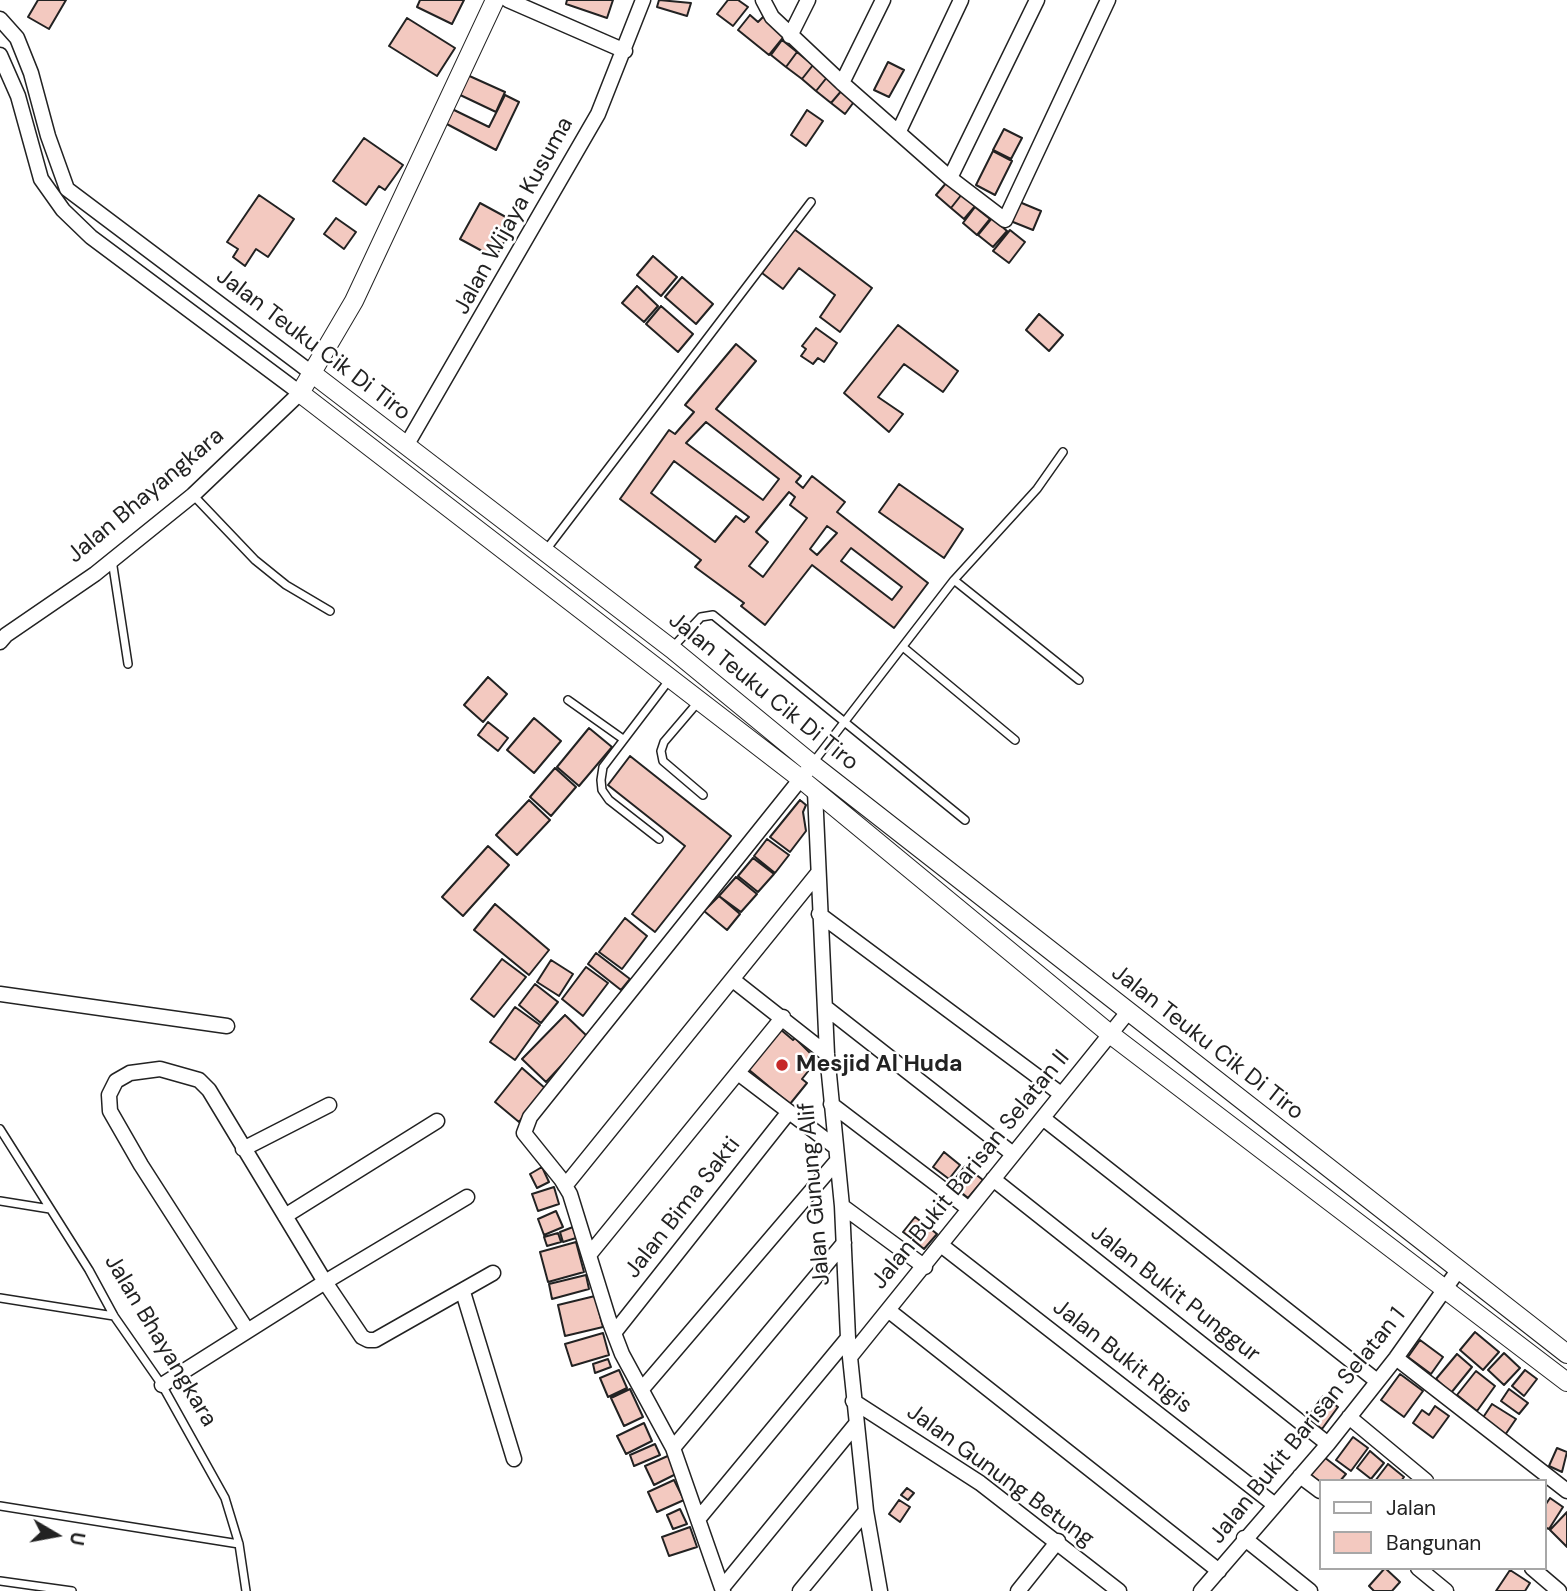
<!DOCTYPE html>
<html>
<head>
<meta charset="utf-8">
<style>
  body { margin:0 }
  #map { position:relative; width:1567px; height:1591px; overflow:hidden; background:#fff; font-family:"DM Sans",sans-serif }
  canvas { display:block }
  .legend { position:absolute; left:1319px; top:1479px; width:228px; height:91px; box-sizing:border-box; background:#fff; border:2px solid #a7a7a7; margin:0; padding:9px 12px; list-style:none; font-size:21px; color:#222 }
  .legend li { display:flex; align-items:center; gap:14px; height:35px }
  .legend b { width:35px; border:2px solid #a7a7a7 }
  .north { position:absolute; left:21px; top:1500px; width:70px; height:70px; -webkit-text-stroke:5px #fff; paint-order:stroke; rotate:100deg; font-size:19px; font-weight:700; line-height:28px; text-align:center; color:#222 }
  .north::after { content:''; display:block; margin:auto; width:24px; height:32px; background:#222; clip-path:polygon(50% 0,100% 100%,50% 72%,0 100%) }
</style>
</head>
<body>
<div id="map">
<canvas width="1567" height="1591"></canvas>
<ul class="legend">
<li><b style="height:9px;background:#fff"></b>Jalan</li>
<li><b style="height:19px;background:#f3c9c0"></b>Bangunan</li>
</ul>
<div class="north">U</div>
</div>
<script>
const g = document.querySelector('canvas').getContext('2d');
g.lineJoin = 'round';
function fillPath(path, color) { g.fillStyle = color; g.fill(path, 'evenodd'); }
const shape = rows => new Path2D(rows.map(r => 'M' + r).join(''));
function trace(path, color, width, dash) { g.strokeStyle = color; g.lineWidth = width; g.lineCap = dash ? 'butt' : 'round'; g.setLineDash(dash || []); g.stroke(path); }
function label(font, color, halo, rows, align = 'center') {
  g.font = font + ' "DM Sans",sans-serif'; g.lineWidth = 5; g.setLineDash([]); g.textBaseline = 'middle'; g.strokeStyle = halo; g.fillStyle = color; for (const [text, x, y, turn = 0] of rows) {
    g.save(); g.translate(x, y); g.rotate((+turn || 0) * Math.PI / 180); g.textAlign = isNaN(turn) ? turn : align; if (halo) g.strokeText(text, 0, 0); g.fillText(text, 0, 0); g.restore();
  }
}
const building = shape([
  [38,0,66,0,49,29,28,17,38,0],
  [420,0,464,0,452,24,417,7,420,0],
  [567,0,613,0,607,18,566,4,567,0],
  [659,0,691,3,687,16,657,7,659,0],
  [728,0,738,0,748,7,733,26,717,14,728,0],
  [750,15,758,22,764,16,786,34,769,55,738,30,750,15],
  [407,18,455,48,437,76,389,46,407,18],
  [782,40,797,52,786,67,771,55,782,40],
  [797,52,813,65,802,79,786,67,797,52],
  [888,62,904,70,889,97,874,90,888,62],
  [813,65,828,76,816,91,802,79,813,65],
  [465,74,505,92,496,112,456,93,465,74],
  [828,76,843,89,831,103,816,91,828,76],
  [843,89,856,99,845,114,831,103,843,89],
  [505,95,519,102,496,150,443,122,450,108,489,127,505,95],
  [807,110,823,121,806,146,791,135,807,110],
  [1004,129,1022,138,1011,159,993,150,1004,129],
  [364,138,403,165,385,190,379,186,366,205,333,181,364,138],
  [993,151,1012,161,995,195,976,185,993,151],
  [947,182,962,194,951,208,936,195,947,182],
  [962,194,976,205,964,219,951,208,962,194],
  [259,195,294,219,268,257,256,249,245,266,233,257,238,249,227,242,259,195],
  [1017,201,1041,211,1033,230,1008,220,1017,201],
  [480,203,515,222,495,258,460,239,480,203],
  [975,207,990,219,977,235,963,223,975,207],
  [336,218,356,232,344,249,324,234,336,218],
  [992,218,1007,231,993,247,978,235,992,218],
  [794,229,872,288,840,332,820,317,835,295,799,268,783,289,762,273,794,229],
  [1010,230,1025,242,1009,263,993,251,1010,230],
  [653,256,677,277,661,296,637,275,653,256],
  [682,277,713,304,696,324,665,297,682,277],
  [637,286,658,306,644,322,622,303,637,286],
  [661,306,693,334,678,352,646,324,661,306],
  [1039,314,1063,335,1049,351,1026,330,1039,314],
  [898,325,958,371,943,392,904,364,878,397,903,414,889,432,844,393,898,325],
  [816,328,837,343,824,362,818,358,813,364,801,356,806,349,802,346,816,328],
  [736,344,756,361,716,409,801,476,796,482,803,488,812,476,845,502,837,512,928,583,894,628,812,565,765,625,741,606,744,603,695,567,701,560,620,499,669,430,675,434,694,412,685,405,736,344],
  [706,422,779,479,763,500,686,443,706,422],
  [674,461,749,517,744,522,736,516,715,542,651,493,674,461],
  [789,492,795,497,790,505,807,518,763,577,749,566,768,542,756,532,789,492],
  [827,526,837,533,817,555,810,549,827,526],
  [851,548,902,587,892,600,841,561,851,548],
  [899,484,963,529,944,558,879,512,899,484],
  [488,677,507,694,483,722,464,705,488,677],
  [534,718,561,741,534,773,507,750,534,718],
  [488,722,508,738,498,751,478,735,488,722],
  [589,728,612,747,579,786,557,767,589,728],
  [630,756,731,836,655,932,632,914,685,846,608,785,630,756],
  [555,768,576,787,551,816,530,797,555,768],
  [529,800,550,820,517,855,496,835,529,800],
  [800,800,806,805,803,812,806,831,790,852,770,837,800,800],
  [767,839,789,855,775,873,754,856,767,839],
  [488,846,509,865,463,916,442,897,488,846],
  [753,858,774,874,758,892,738,876,753,858],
  [736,877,757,894,741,912,719,896,736,877],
  [719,896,740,914,727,930,704,911,719,896],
  [495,904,549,950,529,975,474,930,495,904],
  [625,918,647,936,622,969,599,952,625,918],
  [596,953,630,979,621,990,588,964,596,953],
  [502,959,526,977,494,1017,471,999,502,959],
  [551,960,573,974,559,996,537,982,551,960],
  [586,967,608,983,583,1016,562,999,586,967],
  [535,984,558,1002,541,1023,519,1005,535,984],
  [515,1007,540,1025,515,1060,490,1042,515,1007],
  [565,1015,588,1037,546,1082,522,1059,565,1015],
  [780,1029,793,1040,795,1038,817,1060,802,1079,807,1083,790,1104,748,1069,780,1029],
  [522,1068,546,1089,519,1122,495,1102,522,1068],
  [944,1152,960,1165,949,1179,933,1167,944,1152],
  [965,1166,983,1180,968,1198,951,1184,965,1166],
  [542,1167,549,1182,537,1188,530,1174,542,1167],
  [554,1187,559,1204,538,1211,532,1194,554,1187],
  [556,1211,563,1227,544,1235,538,1219,556,1211],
  [915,1217,923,1223,911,1238,903,1232,915,1217],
  [926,1225,937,1234,924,1249,913,1240,926,1225],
  [573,1227,576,1238,563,1242,560,1232,573,1227],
  [558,1233,561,1242,547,1246,544,1237,558,1233],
  [576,1242,584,1272,548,1282,540,1252,576,1242],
  [586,1275,589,1289,552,1299,549,1284,586,1275],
  [595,1296,603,1327,565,1336,558,1305,595,1296],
  [1475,1332,1499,1352,1483,1370,1460,1350,1475,1332],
  [603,1333,609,1355,572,1366,565,1344,603,1333],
  [1420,1340,1443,1357,1431,1374,1408,1357,1420,1340],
  [1504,1353,1520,1368,1504,1385,1488,1370,1504,1353],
  [1457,1354,1472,1367,1451,1393,1436,1379,1457,1354],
  [608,1359,611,1367,595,1373,593,1364,608,1359],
  [619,1370,627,1388,608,1397,600,1378,619,1370],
  [1525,1370,1537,1379,1524,1396,1512,1386,1525,1370],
  [1476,1371,1495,1386,1477,1411,1457,1395,1476,1371],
  [1400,1374,1423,1391,1404,1417,1381,1400,1400,1374],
  [630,1389,643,1417,624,1426,611,1398,630,1389],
  [1509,1389,1528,1403,1519,1414,1501,1401,1509,1389],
  [1323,1396,1338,1407,1322,1429,1307,1418,1323,1396],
  [1492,1404,1516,1419,1505,1435,1482,1419,1492,1404],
  [1435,1406,1449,1416,1433,1438,1413,1423,1422,1410,1429,1415,1435,1406],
  [644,1423,652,1441,626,1454,617,1436,644,1423],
  [1353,1437,1368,1448,1351,1471,1336,1460,1353,1437],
  [655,1444,660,1455,634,1466,630,1455,655,1444],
  [1557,1448,1567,1452,1562,1472,1549,1466,1557,1448],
  [1370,1451,1384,1463,1371,1479,1357,1468,1370,1451],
  [670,1455,678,1473,654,1485,645,1466,670,1455],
  [1324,1457,1346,1474,1340,1481,1320,1482,1310,1474,1324,1457],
  [1388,1464,1404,1477,1401,1481,1375,1481,1388,1464],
  [674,1480,684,1500,657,1512,648,1492,674,1480],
  [907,1488,914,1493,908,1500,901,1495,907,1488],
  [1550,1498,1563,1507,1549,1529,1544,1527,1544,1507,1550,1498],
  [899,1500,910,1507,900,1522,889,1514,899,1500],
  [680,1509,687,1524,673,1529,667,1515,680,1509],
  [1567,1512,1567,1547,1550,1530,1567,1512],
  [690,1527,697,1547,669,1556,662,1537,690,1527],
  [1385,1568,1400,1582,1392,1591,1374,1591,1369,1586,1385,1568],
  [1510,1570,1530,1583,1525,1591,1496,1591,1510,1570]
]);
fillPath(building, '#f3c9c0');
trace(building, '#222', 2);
const service = shape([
  [193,495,255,560,286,585,330,611],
  [546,550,811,202],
  [112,560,128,664],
  [954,580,1079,680],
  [903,647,1015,740],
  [672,648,701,617,713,615,965,820],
  [568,700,623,739],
  [699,701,664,742,661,751,663,761,703,795],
  [812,764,954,580,1037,489,1063,452],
  [659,839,609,800,602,790,601,780,603,767,670,679],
  [0,1129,89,1270,114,1316,162,1385,225,1498,239,1544,246,1591],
  [0,1201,50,1209],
  [0,1298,114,1316],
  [0,1506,239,1544],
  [0,1581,72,1591]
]);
const minor = shape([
  [508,0,625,51],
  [763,0,772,17,842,83,950,178,1005,220,1108,0],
  [0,19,17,38,31,73,48,136,67,189,313,374],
  [790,36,808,0],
  [0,55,18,96,41,179,63,210,91,237,300,393,193,495,95,574,6,635,0,642],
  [842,83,883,0],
  [899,131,961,0],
  [950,178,1037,0],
  [406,446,598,114,643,0],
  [815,792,827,1054,842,1206,848,1338,866,1511,880,1591],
  [819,914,1061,1094],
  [733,980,827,1054],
  [0,994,227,1026],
  [825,1007,1013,1154],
  [738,1073,834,1146],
  [831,1104,969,1209],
  [1044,1119,1377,1381],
  [243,1149,329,1105],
  [993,1179,1328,1444],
  [565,1186,818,873],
  [467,1197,325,1282,362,1337,368,1340,375,1340,493,1273],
  [842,1206,925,1267],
  [285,1216,437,1121],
  [941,1245,1275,1505],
  [589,1255,783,1017],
  [463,1292,514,1459],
  [888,1310,1219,1571],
  [614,1333,788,1113],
  [850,1357,1128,1012],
  [1396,1358,1567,1491],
  [162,1385,325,1282,209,1090,199,1080,160,1069,130,1073,116,1081,109,1095,110,1111,141,1165,247,1330],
  [642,1389,836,1162],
  [853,1401,980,1483,1119,1591],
  [1349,1417,1426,1481],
  [673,1448,844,1243],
  [1300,1476,1320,1491],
  [699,1518,848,1338],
  [1244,1538,1310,1591],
  [1418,1568,1446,1591],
  [1532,1568,1559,1591],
  [722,1588,856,1424],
  [723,1591,673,1448,622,1354,609,1320,570,1194,561,1179,524,1133,530,1117,807,771],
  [800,1591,866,1511],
  [1018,1591,1058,1541],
  [1201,1591,1328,1444,1396,1358,1459,1269]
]);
const tertiary = shape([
  [495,0,354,301,300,393,801,779,1110,1034,1567,1382],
  [313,374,672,649,812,764,1567,1354]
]);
trace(service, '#222', 10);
trace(minor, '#222', 17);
trace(tertiary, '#222', 20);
trace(service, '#fff', 7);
trace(minor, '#fff', 14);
trace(tertiary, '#fff', 18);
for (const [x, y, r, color] of [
  [782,1065,7,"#c62828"]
]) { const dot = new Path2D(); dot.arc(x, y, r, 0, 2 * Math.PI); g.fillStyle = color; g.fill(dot); trace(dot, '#fff', 2.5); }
label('23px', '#222', '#fff', [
  ["Jalan Wijaya Kusuma",514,216,-61],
  ["Jalan Teuku Cik Di Tiro",313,345,37],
  ["Jalan Bhayangkara",146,496,-40],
  ["Jalan Teuku Cik Di Tiro",763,692,39],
  ["Jalan Teuku Cik Di Tiro",1207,1043,38],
  ["Jalan Bukit Barisan Selatan II",971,1170,-51],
  ["Jalan Gunung Alif",815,1194,-95],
  ["Jalan Bima Sakti",683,1208,-52],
  ["Jalan Bukit Punggur",1175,1294,38],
  ["Jalan Bhayangkara",160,1341,59],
  ["Jalan Bukit Rigis",1122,1357,38],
  ["Jalan Bukit Barisan Selatan 1",1308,1426,-51],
  ["Jalan Gunung Betung",1000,1476,36]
]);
label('bold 23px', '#222', '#fff', [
  ["Mesjid Al Huda",796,1065]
], 'left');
</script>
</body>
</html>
